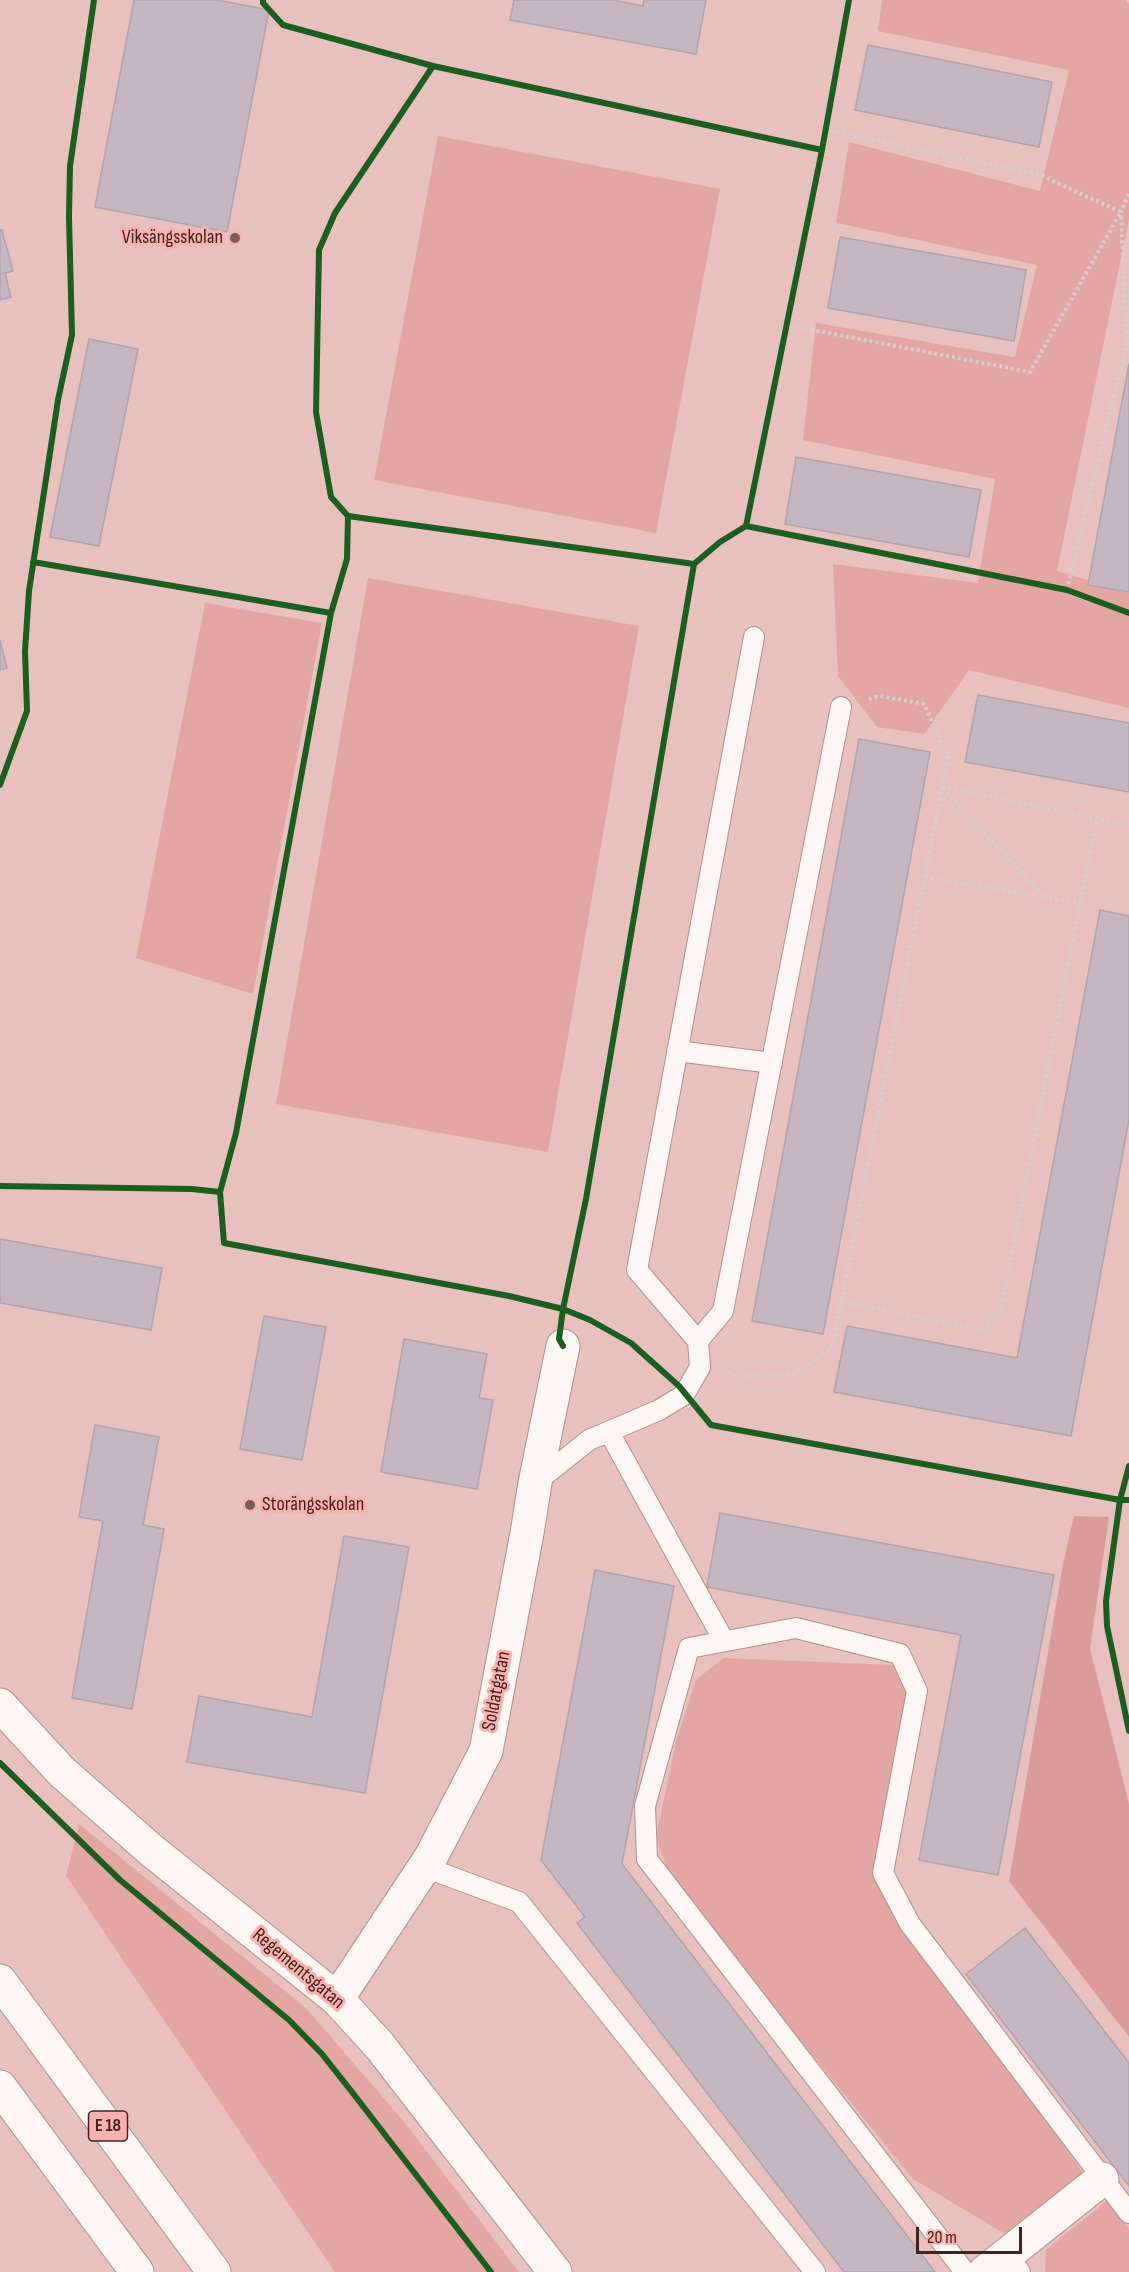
<!DOCTYPE html>
<html>
<head>
<meta charset="utf-8">
<style>
  body { margin:0 }
  #map { position:relative; width:1129px; height:2272px; overflow:hidden; background:#e8c0be; font-family:"Sofia Sans Condensed",sans-serif }
  canvas { display:block }
  .scale { position:absolute; left:916px; top:2227px; width:106px; height:27px; box-sizing:border-box; border:3px solid #412523; border-top:0; padding-left:8px; font-size:18px; line-height:21px; white-space:nowrap; color:#412523; -webkit-text-stroke:4px #f9b1ad; paint-order:stroke }
</style>
</head>
<body>
<div id="map">
<canvas width="1129" height="2272"></canvas>
<div class="scale">20 m</div>
</div>
<script>
const g = document.querySelector('canvas').getContext('2d');
g.lineJoin = 'round';
function fillPath(path, color) { g.fillStyle = color; g.fill(path, 'evenodd'); }
const shape = rows => new Path2D(rows.map(r => 'M' + r).join(''));
function trace(path, color, width, dash) { g.strokeStyle = color; g.lineWidth = width; g.lineCap = dash ? 'butt' : 'round'; g.setLineDash(dash || []); g.stroke(path); }
function label(font, color, halo, rows, align = 'center') {
  g.font = font + ' "Sofia Sans Condensed",sans-serif'; g.lineWidth = 6; g.setLineDash([]); g.textBaseline = 'middle'; g.strokeStyle = halo; g.fillStyle = color; for (const [text, x, y, turn = 0] of rows) {
    g.save(); g.translate(x, y); g.rotate((+turn || 0) * Math.PI / 180); g.textAlign = isNaN(turn) ? turn : align; if (halo) g.strokeText(text, 0, 0); g.fillText(text, 0, 0); g.restore();
  }
}
fillPath(shape([
  [882,0,1129,0,1129,219,1057,571,1129,592,1129,708,969,670,924,734,877,727,838,676,833,564,978,583,995,479,803,440,816,323,1015,357,1037,265,836,223,849,142,1040,191,1069,70,878,31],
  [438,136,720,189,656,533,374,480],
  [368,578,639,626,548,1152,276,1104],
  [205,603,322,623,253,994,136,958],
  [723,1658,894,1665,908,1693,878,1882,1083,2173,1007,2235,913,2179,726,1948,666,1866,656,1837,677,1738,696,1680],
  [79,1824,306,2008,405,2123,519,2272,335,2272,66,1876],
  [1107,2201,1129,2229,1129,2272,1045,2272,1046,2250]
]), '#e4a6a2');
fillPath(shape([
  [1074,1516,1109,1517,1090,1649,1129,1804,1129,2037,1009,1881,1063,1564]
]), '#db9b98');
const building = shape([
  [134,0,217,0,269,10,227,232,95,207,134,0],
  [514,0,613,0,643,6,644,0,706,0,696,54,510,20,514,0],
  [868,45,1052,82,1039,147,855,110,868,45],
  [0,230,2,230,13,271,5,273,11,297,0,300,0,230],
  [840,237,1026,270,1014,341,828,308,840,237],
  [89,339,138,349,99,546,50,537,89,339],
  [1129,364,1129,592,1088,585,1129,364],
  [796,457,981,490,969,557,785,524,796,457],
  [0,641,7,668,0,670,0,641],
  [978,695,1129,723,1129,792,965,762,978,695],
  [859,739,930,752,823,1334,752,1321,859,739],
  [1100,910,1129,916,1129,1119,1071,1436,834,1392,847,1326,1017,1358,1100,910],
  [0,1239,162,1268,151,1330,0,1303,0,1239],
  [264,1316,326,1327,302,1460,240,1449,264,1316],
  [404,1339,487,1354,479,1398,493,1400,477,1489,381,1472,404,1339],
  [95,1425,159,1437,143,1525,164,1529,132,1709,72,1698,103,1521,79,1517,95,1425],
  [720,1513,1054,1575,998,1875,919,1860,961,1635,707,1587,720,1513],
  [344,1536,409,1547,365,1793,187,1762,199,1696,312,1717,344,1536],
  [595,1570,674,1586,622,1864,935,2272,844,2272,577,1923,585,1917,541,1860,595,1570],
  [1025,1928,1129,2063,1129,2186,966,1974,1025,1928]
]);
fillPath(building, '#c4b7c1');
trace(building, '#b0a4ad', 1.5);
const service = shape([
  [677,1051,772,1063],
  [698,1341,723,1311,841,707],
  [609,1432,724,1641],
  [535,1483,589,1440,659,1410,684,1395,700,1367,698,1341,637,1270,754,637],
  [424,1867,519,1902,815,2272],
  [1008,2254,1020,2272],
  [965,2272,647,1859,645,1806,689,1648,796,1628,900,1654,917,1691,883,1873,910,1924,1129,2213]
]);
const minor = shape([
  [0,1705,62,1772,151,1850,337,1999,379,2045,555,2272],
  [337,1999,431,1857,486,1751,527,1533,535,1483,563,1346],
  [985,2272,1102,2179]
]);
const motorway = shape([
  [0,1981,214,2272],
  [0,2087,137,2272]
]);
trace(service, '#af918f', 22);
trace(minor, '#af918f', 35);
trace(motorway, '#af918f', 35);
trace(shape([
  [1127,0,1129,2],
  [787,325,1030,372,1121,212,1038,174,826,130],
  [1067,590,1127,342,1121,212,1129,193],
  [942,787,1129,825],
  [943,788,1044,897],
  [925,877,1081,903],
  [842,1302,983,1330,1000,1313,1097,818],
  [728,1372,732,1376,791,1375,832,1349,948,757,924,704,880,696,866,700]
]), '#d9cccc', 4, [3, 3]);
trace(service, '#fcf6f5', 20);
trace(minor, '#fcf6f5', 33);
trace(motorway, '#fcf6f5', 33);
trace(shape([
  [263,0,263,3,283,25,433,66,822,150],
  [433,66,335,213,319,250,316,412,331,497,348,516,694,564],
  [348,516,347,559,331,613,236,1133,220,1192,224,1243,509,1296,563,1309,590,1320,631,1343,679,1386,711,1425,1120,1500,1129,1500],
  [746,526,822,150,849,0],
  [33,562,331,613],
  [0,785,27,711,25,651,29,591,58,400,72,335,69,217,70,166,94,0],
  [0,1186,192,1189,220,1192],
  [563,1346,559,1339,563,1309,586,1199,694,564,720,542,746,526,1067,590,1129,613],
  [1129,1466,1120,1500,1106,1601,1107,1626,1129,1731],
  [0,1763,120,1880,289,2020,322,2054,352,2092,491,2272]
]), '#1b5e20', 6);
for (const [x, y, r, color] of [
  [235,238,6,"#7b5b59"],
  [250,1505,6,"#7b5b59"]
]) { const dot = new Path2D(); dot.arc(x, y, r, 0, 2 * Math.PI); g.fillStyle = color; g.fill(dot); trace(dot, '#f9b1ad', 2); }
for (const [x, y, w] of [
  [108,2126,39]
]) { const box = new Path2D(); box.roundRect(x - w / 2, y - 15, w, 30, 4.5); g.fillStyle = '#f9b1ad'; g.fill(box); trace(box, '#412523', 1.5); }
label('bold 18px', '#412523', null, [
  ["E 18",108,2126]
]);
label('20px', '#412523', '#f9b1ad', [
  ["Viksängsskolan",223,238],
  ["Storängsskolan",262,1505,"left"]
], 'right');
label('20px', '#412523', '#f9b1ad', [
  ["Soldatgatan",497,1691,-79],
  ["Regementsgatan",298,1969,40]
]);
</script>
</body>
</html>
